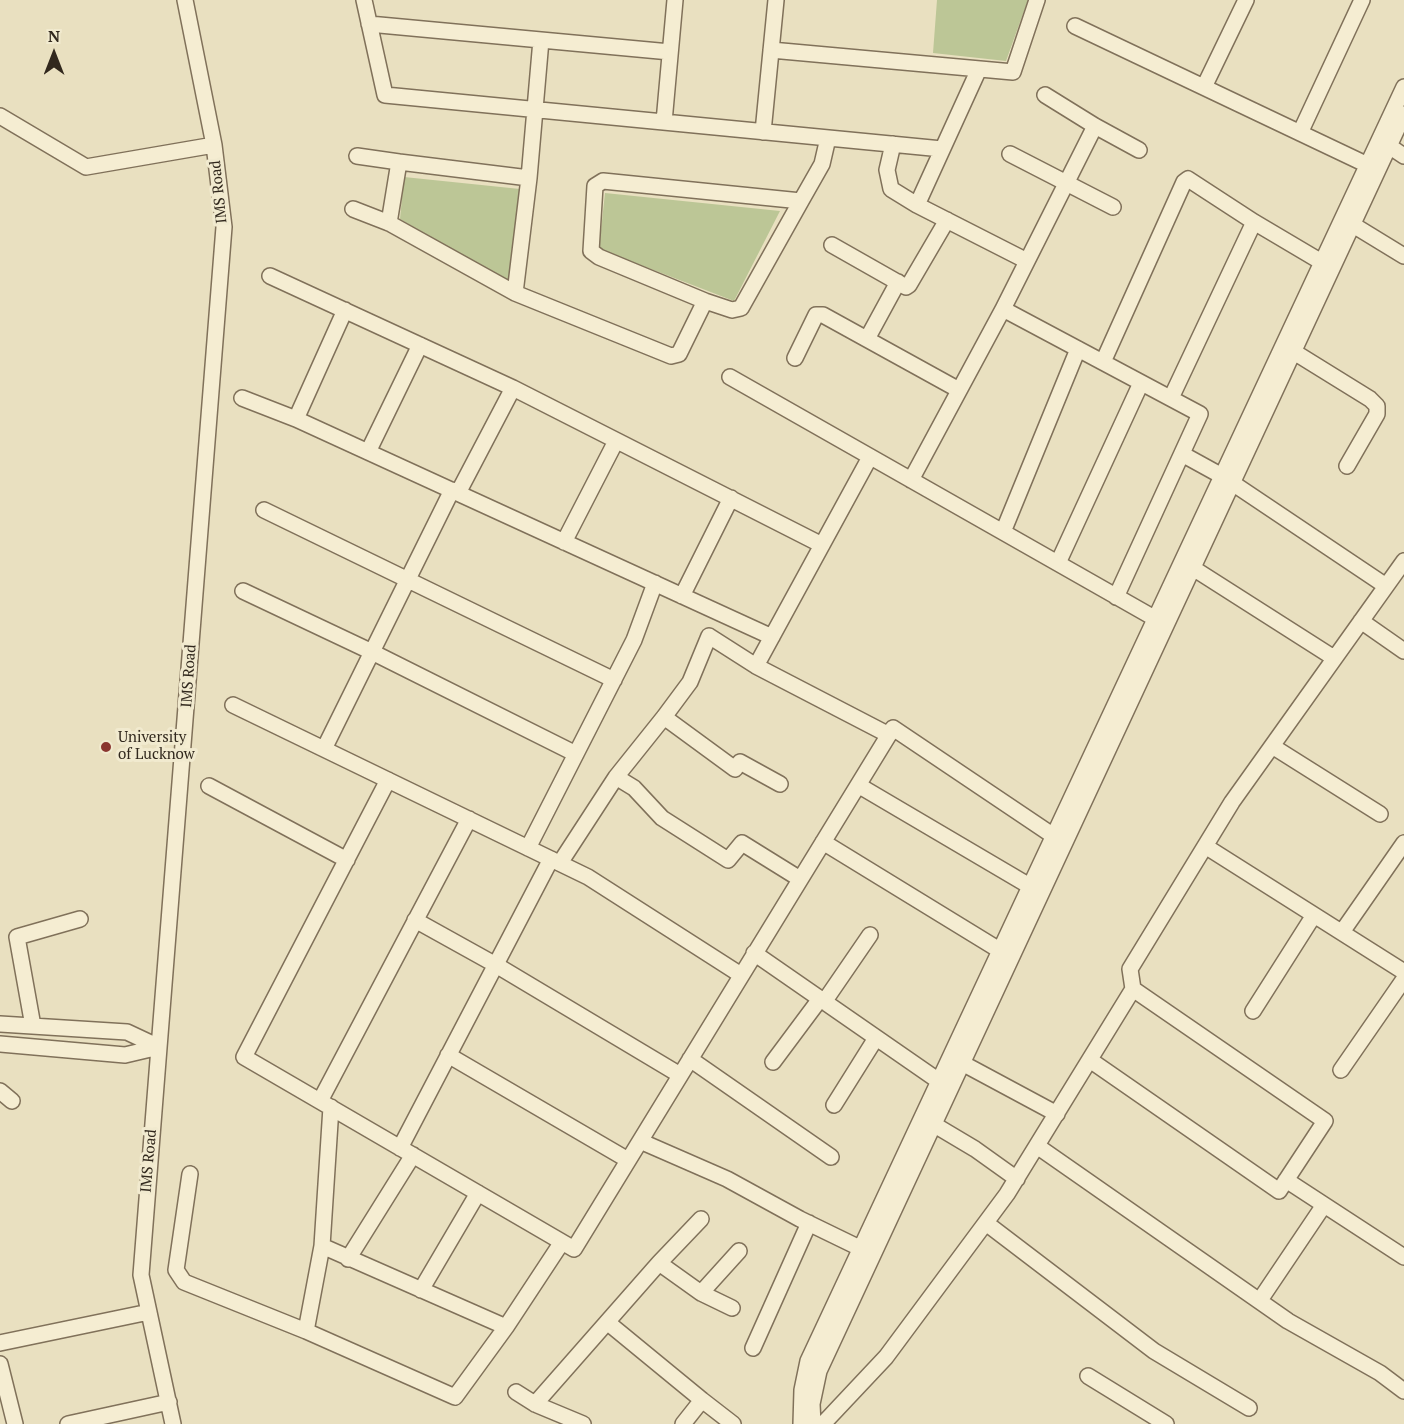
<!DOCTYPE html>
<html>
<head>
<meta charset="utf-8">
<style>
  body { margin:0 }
  #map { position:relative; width:1404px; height:1424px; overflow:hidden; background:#e9e0c0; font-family:"PT Serif",serif }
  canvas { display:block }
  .north { position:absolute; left:24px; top:24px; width:60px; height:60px; -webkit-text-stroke:4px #f1eacf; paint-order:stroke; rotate:0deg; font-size:16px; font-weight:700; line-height:24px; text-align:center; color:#31281d }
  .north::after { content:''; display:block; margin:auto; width:21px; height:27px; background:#31281d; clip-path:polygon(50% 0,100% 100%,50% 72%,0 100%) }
</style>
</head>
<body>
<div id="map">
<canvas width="1404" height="1424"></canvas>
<div class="north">N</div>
</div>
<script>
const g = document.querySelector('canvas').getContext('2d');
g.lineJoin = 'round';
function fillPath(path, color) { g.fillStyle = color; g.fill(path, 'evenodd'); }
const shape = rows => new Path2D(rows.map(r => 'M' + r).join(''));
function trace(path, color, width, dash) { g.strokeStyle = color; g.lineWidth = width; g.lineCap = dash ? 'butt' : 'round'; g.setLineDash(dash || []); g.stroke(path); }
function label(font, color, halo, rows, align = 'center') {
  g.font = font + ' "PT Serif",serif'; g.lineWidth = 6; g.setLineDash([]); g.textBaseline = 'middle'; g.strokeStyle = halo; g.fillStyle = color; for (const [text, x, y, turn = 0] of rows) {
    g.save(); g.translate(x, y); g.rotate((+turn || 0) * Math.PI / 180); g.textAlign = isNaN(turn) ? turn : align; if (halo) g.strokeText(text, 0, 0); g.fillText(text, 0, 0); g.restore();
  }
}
fillPath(shape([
  [937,0,1028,0,1006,61,933,53],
  [404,177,520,189,509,282,400,219],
  [605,193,780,211,734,301,599,249]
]), '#bcc696');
const minor = shape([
  [364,0,385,95,942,149],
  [369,24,670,52],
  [1075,26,1376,169],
  [771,50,1013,72,1037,0],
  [1204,87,1246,0],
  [1045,95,1095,126,1139,150],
  [0,116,86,167,214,145],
  [664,122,675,0],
  [763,132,776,0],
  [1300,133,1362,0],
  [893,144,887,170,891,189,917,205,1027,261],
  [1389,146,1404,156],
  [1010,154,1113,207],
  [357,156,399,162],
  [801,201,603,181,595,186,591,251,599,257,705,301,732,310,741,308,801,201,822,164,828,138],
  [917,205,979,69],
  [353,209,389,223,515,293,671,356,679,354,705,301],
  [1345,220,1404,256],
  [389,223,399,162,529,178],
  [832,245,906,287,909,285,947,220],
  [270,276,513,388,822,545],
  [515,293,529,178,541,40],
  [1003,309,1200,414,1116,597],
  [867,339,898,282],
  [1286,347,1370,399,1377,406,1377,414,1347,466],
  [795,358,816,315,823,315,959,390],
  [1103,362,1184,182,1188,179,1254,222,1330,267],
  [730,377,1163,623],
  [242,398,296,419,772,637],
  [1171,398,1254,222],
  [296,419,345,310],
  [368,452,420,345],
  [1182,454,1222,476,1386,586],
  [911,480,1003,309,1095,126],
  [458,493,513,388],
  [264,510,614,680],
  [1003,532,1078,349],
  [564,542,616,441],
  [1058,563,1141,383],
  [1185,563,1334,658],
  [243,591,372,652,576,754],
  [682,596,731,498],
  [1361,621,1404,651],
  [756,666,870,457],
  [233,705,588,877,741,975],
  [664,717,735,769,740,762,780,784],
  [1272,746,1380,814],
  [324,749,452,490],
  [616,777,634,788,662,818,728,860,742,843,800,879],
  [388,780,244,1057,574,1249,893,728,1064,843],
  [858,785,1038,891],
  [209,786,347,860],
  [823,842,1009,956],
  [1205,846,1404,972],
  [528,848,634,640,655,583],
  [560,863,616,777,664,717,690,682,709,636,756,666,889,735],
  [415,920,496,965,680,1075],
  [1342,932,1404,843],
  [754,953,946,1086],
  [824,1002,870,935],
  [1253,1011,1314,915],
  [0,1024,127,1032,159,1047],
  [33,1026,17,937,80,919],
  [0,1044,125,1055,159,1047],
  [448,1055,628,1160],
  [690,1059,831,1157],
  [1090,1060,1279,1191,1325,1121,1133,989],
  [773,1062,820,999],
  [962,1063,1057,1114],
  [1341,1070,1404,979],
  [0,1091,12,1101],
  [320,1101,469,819],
  [834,1105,876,1038],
  [933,1124,975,1149,1017,1179],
  [640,1141,727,1179,800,1219,870,1253],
  [1037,1146,1288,1321,1380,1373,1404,1391],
  [400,1148,551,859],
  [190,1174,176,1270,184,1282,306,1331,455,1397,506,1327],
  [1286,1180,1404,1257],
  [986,1223,1154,1351,1249,1408],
  [322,1246,506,1327,562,1242],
  [348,1259,413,1155],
  [659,1263,701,1293,732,1308],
  [421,1290,478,1193],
  [701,1293,739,1251],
  [1260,1300,1324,1205],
  [607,1322,702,1400,733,1424],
  [306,1331,322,1246,331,1107],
  [0,1343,149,1312],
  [753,1348,809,1223],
  [0,1364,15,1424],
  [1088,1376,1166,1424],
  [516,1392,535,1404,583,1424],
  [535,1404,659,1263,701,1219],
  [68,1424,169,1402],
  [173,1424,141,1275,224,227,214,145,185,0],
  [683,1424,702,1400],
  [801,1424,802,1390,808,1361,1404,87],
  [813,1424,812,1404,819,1371,1404,114],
  [823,1424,886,1357,1007,1194,1133,989,1130,969,1232,802,1404,561]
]);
trace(minor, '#80715a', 18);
trace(minor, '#f5edd2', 15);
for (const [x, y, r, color] of [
  [106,747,6,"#8a362f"]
]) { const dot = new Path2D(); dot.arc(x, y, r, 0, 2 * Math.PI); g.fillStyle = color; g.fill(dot); trace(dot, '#f1eacf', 2); }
label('15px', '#31281d', '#f1eacf', [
  ["IMS Road",219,192,-96],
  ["IMS Road",189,676,-86],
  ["IMS Road",149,1161,-85]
]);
label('15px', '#31281d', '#f1eacf', [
  ["University",118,738],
  ["of Lucknow",118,755]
], 'left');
</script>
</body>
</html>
